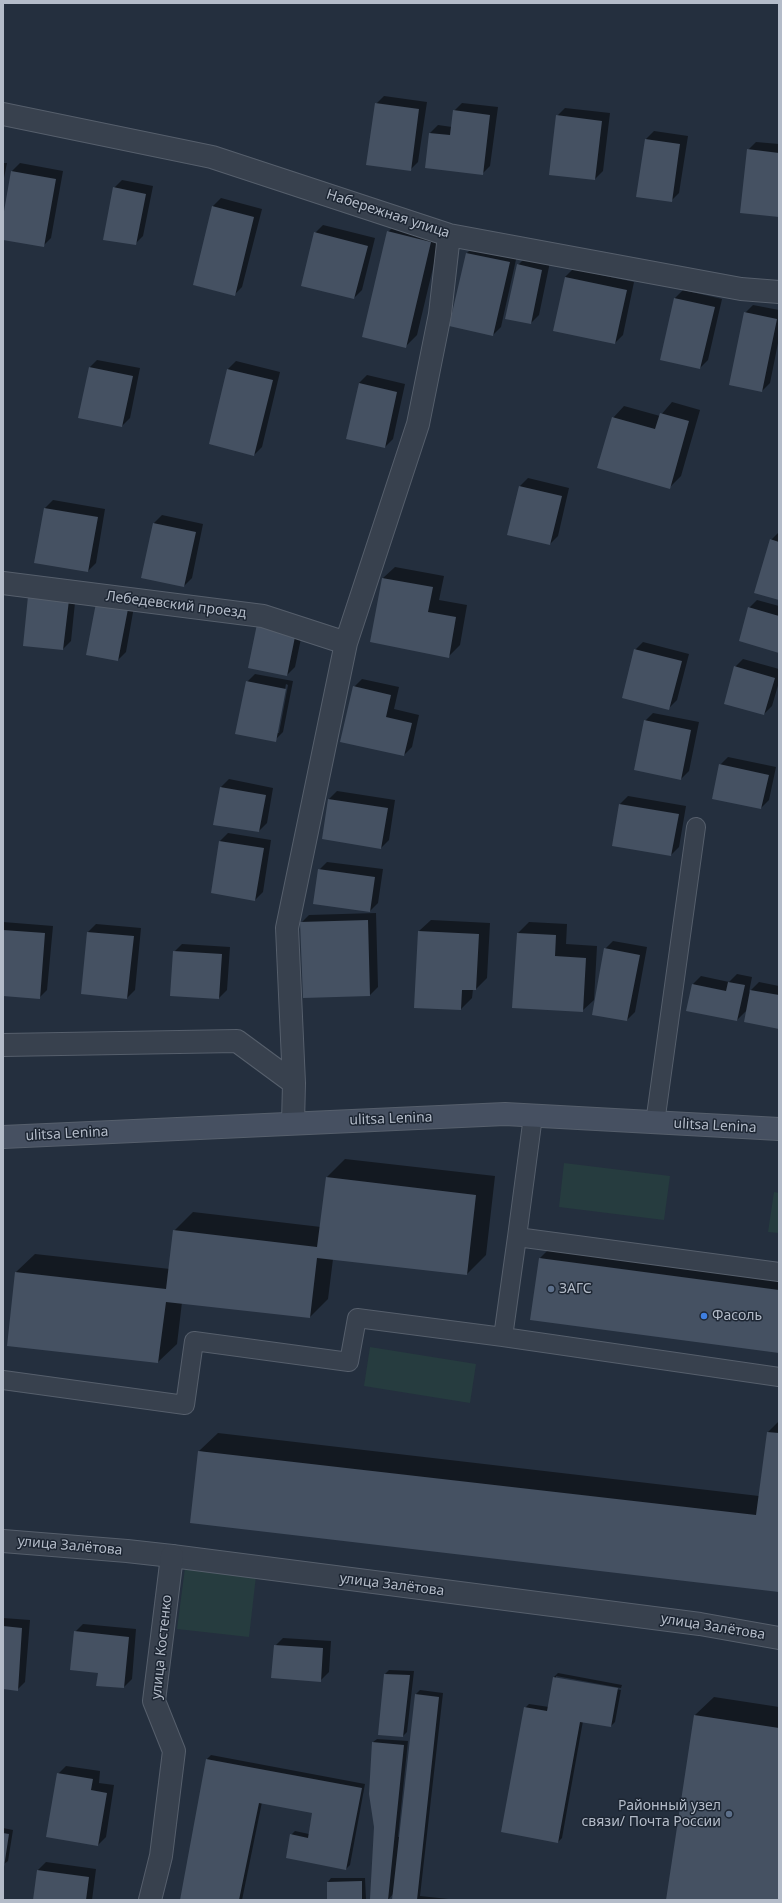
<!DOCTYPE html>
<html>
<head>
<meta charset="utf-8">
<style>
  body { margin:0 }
  #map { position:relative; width:782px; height:1903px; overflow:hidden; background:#242f3e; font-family:"Noto Sans",sans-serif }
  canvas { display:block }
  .frame { position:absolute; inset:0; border:4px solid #b4bcc9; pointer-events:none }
</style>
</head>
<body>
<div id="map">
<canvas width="782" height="1903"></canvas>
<div class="frame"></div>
</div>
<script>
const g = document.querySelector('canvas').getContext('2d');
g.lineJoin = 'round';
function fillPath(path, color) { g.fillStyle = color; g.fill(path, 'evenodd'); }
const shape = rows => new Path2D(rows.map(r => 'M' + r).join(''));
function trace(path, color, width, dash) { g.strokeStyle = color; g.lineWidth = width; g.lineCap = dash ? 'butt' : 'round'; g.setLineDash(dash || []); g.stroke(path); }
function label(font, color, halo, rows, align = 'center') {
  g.font = font + ' "Noto Sans",sans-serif'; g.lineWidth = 3; g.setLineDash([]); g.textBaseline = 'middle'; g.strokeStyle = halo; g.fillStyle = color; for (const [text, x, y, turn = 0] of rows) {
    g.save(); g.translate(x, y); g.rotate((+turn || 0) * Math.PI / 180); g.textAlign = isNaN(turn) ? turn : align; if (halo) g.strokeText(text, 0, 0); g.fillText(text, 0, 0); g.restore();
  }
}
fillPath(shape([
  [564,1163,670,1176,664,1220,559,1207],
  [774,1192,779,1193,779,1233,768,1232],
  [370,1347,476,1364,470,1403,364,1386],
  [185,1568,256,1576,249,1637,177,1629]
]), '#263c3f');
fillPath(shape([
  [384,96,427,102,418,162,410,170,376,104],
  [462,103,498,107,490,166,482,174,430,133,438,125,452,127,454,111],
  [565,108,610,113,603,171,595,179,557,116],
  [654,131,688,136,679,193,671,201,646,139],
  [756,142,779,144,779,216,748,150],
  [3,163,7,163,3,183],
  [20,163,63,171,51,238,43,246,3,239,3,223,12,171],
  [122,180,153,186,143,236,135,244,114,188],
  [221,198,262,209,242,287,234,295,194,285,213,206],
  [400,220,442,230,417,335,405,347,388,232],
  [323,225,375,238,362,290,354,298,315,233],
  [475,245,517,255,501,327,493,335,467,253],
  [526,257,550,262,539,315,531,323,518,265],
  [573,269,634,282,623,335,615,343,565,277],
  [683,290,722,299,708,360,700,368,661,359,675,298],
  [753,305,779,310,779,338,770,383,762,391,745,313],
  [97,360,140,368,130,418,122,426,89,368],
  [236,361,280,372,262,447,254,455,210,443,228,369],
  [367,375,405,384,393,439,385,447,359,383],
  [672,402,700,410,681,476,670,487,613,418,624,406,660,416],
  [528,478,569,488,558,536,550,544,520,486],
  [53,500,105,509,96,563,88,571,45,508],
  [162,515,203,524,192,578,184,586,142,577,154,523],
  [779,532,779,599,771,540],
  [395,567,444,576,439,600,467,605,460,645,448,657,383,578],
  [37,588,76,593,71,641,63,649],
  [757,600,779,606,779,652,749,608],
  [135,601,126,652,118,660,87,654],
  [304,624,295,667,287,675,258,625],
  [643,642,689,654,677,700,669,708,635,650],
  [743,659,779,669,779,682,772,706,764,714,735,667],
  [255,674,293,681,283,732,275,740,247,682],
  [286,684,288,685,279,733,277,733],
  [362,679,399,687,394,709,419,715,412,747,404,755,354,687],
  [653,713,699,722,689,771,681,779,645,721],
  [728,757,776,767,769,800,761,808,720,765],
  [229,779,273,788,267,823,259,831,221,787],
  [337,791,395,800,389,840,381,848,323,838,329,799],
  [628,796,686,806,679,847,671,855,613,845,620,804],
  [228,833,271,840,263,892,255,900,212,892,220,841],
  [327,862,383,869,378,903,370,911,319,870],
  [376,913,378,987,370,995,301,923,309,915],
  [431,920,490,923,487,978,476,989,473,989,472,998,461,1009,419,931],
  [3,922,53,926,47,990,39,998,3,995],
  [529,922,567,924,566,944,597,946,594,1000,582,1011,518,933],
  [96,924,141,928,135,990,127,998,88,932],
  [613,941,647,947,635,1012,627,1020,605,949],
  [182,944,230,947,227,990,219,998,174,952],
  [737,974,752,977,749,992,759,982,779,986,779,1028,747,1010,737,1020,693,984,701,976,729,982],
  [345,1159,495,1176,486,1255,467,1274,333,1259,328,1299,310,1317,182,1302,177,1344,158,1362,8,1345,16,1272,35,1254,170,1269,174,1231,193,1212,321,1227,327,1177],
  [558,1240,779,1269,779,1352,540,1258],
  [779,1421,779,1591,199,1451,218,1433,759,1496,768,1432],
  [3,1618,30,1620,25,1682,17,1690,3,1688],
  [83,1624,136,1629,132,1679,124,1687,99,1672,75,1632],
  [283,1638,331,1641,329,1672,321,1680,275,1646],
  [389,1670,414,1671,407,1732,403,1736,380,1734,385,1674],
  [558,1673,622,1685,621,1688,556,1676,556,1678,621,1690,615,1722,611,1726,583,1721,562,1838,558,1842,525,1708,529,1704,549,1707,554,1677],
  [420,1690,443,1693,420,1896,458,1900,393,1900,393,1894,388,1900,375,1827,373,1742,377,1739,408,1741,398,1837,400,1837,416,1694],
  [714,1697,779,1707,779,1900,667,1900,695,1715],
  [211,1755,365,1784,350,1865,346,1869,291,1835,295,1831,309,1834,313,1812,262,1802,242,1900,181,1900,207,1759],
  [66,1766,100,1771,99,1783,114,1785,106,1837,98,1845,58,1774],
  [3,1828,13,1830,8,1861,4,1864],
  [46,1862,96,1869,92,1900,34,1900,38,1870],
  [331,1878,365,1878,366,1900,328,1900,328,1882]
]), '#0007');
fillPath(shape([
  [375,103,419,109,411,171,366,165],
  [453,110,490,115,483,175,425,168,429,133,450,135],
  [556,115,602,121,595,180,549,175],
  [645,139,680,144,672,202,636,197],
  [747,149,779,153,779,217,740,213],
  [11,171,56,179,44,247,3,240,3,217],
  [113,187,146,194,136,245,103,240],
  [212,206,254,217,235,296,193,285],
  [387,231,431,242,406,348,362,337],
  [314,232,368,246,354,299,301,286],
  [466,253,510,262,493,336,449,326],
  [517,264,542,270,531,324,505,319],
  [565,277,627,290,615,344,553,331],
  [674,298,715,307,700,369,660,360],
  [744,312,777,319,762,392,729,385],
  [89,367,133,376,122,427,78,418],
  [227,369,273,380,254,456,209,444],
  [359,383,397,392,385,448,346,439],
  [660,413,689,421,670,489,597,468,612,417,655,429],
  [519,486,562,496,550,545,507,535],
  [44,508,98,517,88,572,34,563],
  [153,523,196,532,184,587,141,578],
  [770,539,779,542,779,600,754,593],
  [382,578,433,587,428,612,456,617,449,658,370,642],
  [28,596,69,600,63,650,23,646],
  [96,603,128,609,118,661,86,655],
  [748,607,779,616,779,653,739,641],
  [257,624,296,632,287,676,248,668],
  [634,649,682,661,669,710,622,698],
  [734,666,775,678,764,715,724,704],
  [246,681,286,689,276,742,235,734],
  [353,686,391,695,386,717,412,723,404,756,340,742],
  [644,720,691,730,681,780,634,770],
  [719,764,769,775,761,809,712,799],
  [220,787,266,795,259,832,213,825],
  [328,799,388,808,381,849,322,839],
  [619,804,679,814,671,856,612,846],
  [219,841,264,848,255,901,211,893],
  [318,869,375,877,370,912,313,904],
  [368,920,370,996,303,998,300,922],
  [3,930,45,933,40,999,3,996],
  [418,931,479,934,476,990,462,990,461,1010,414,1008],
  [87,932,134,936,127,999,81,994],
  [517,933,556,935,555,956,586,958,583,1012,512,1008],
  [604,948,640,955,627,1021,592,1015],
  [173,951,222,954,219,999,170,996],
  [728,982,745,985,737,1021,686,1011,692,984,726,991],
  [750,990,779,995,779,1029,744,1022],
  [326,1177,476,1195,467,1275,317,1258,310,1318,166,1302,158,1363,7,1346,15,1272,166,1289,173,1230,317,1247],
  [539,1258,779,1290,779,1353,530,1320],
  [767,1432,779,1433,779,1592,190,1523,198,1451,756,1515],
  [3,1626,22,1628,18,1691,3,1689],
  [74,1631,129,1637,124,1688,96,1686,98,1673,70,1670],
  [274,1645,323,1648,321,1682,271,1678],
  [384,1674,410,1675,403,1737,378,1735],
  [553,1677,618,1688,611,1727,580,1722,558,1843,501,1832,524,1707,547,1711],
  [415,1694,439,1697,417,1900,392,1900],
  [694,1715,779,1728,779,1900,666,1900],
  [372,1742,404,1745,388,1900,370,1899,374,1827,369,1794],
  [206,1759,362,1788,346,1870,286,1858,290,1834,308,1838,312,1813,259,1803,239,1900,180,1900],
  [57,1773,93,1779,91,1790,107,1793,98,1846,46,1837],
  [3,1833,9,1834,4,1867,3,1867],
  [37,1870,89,1877,86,1900,33,1900],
  [362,1881,362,1900,327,1900,327,1882]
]), '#455162');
const service = shape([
  [655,1123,696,827],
  [517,1237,533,1116],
  [503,1337,779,1377],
  [3,1380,185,1405,194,1341,349,1362,357,1318,503,1337,517,1237,779,1272]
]);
const pedestrian = shape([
  [3,1541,127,1551,172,1556,700,1624,779,1638]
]);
const minor = shape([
  [3,114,212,157,449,235,741,289,779,292],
  [3,583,263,616,346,643],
  [3,1045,237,1041,294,1083],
  [293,1123,294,1083,287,928,346,643,418,424,440,314,449,235],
  [150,1900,161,1856,174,1751,154,1701,172,1556]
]);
const secondary = shape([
  [3,1137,505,1114,779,1129]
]);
trace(service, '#565f6c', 20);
trace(pedestrian, '#565f6c', 24);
trace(minor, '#565f6c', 24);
trace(secondary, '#565f6c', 24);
trace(service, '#38414e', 18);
trace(pedestrian, '#38414e', 22);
trace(minor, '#38414e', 22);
trace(secondary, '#465061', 22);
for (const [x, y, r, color] of [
  [551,1289,4,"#5c6f8a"],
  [704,1316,4,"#3f7fe0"],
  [729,1814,4,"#5c6f8a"]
]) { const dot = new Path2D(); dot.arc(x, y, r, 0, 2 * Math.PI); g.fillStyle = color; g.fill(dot); trace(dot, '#1d2633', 1.5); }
label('14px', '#b4bcc9', '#1d2633', [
  ["Набережная улица",388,214,18],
  ["Лебедевский проезд",176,605,7],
  ["ulitsa Lenina",391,1119,-2],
  ["ulitsa Lenina",715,1126,3],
  ["ulitsa Lenina",67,1134,-3],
  ["улица Залётова",70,1546,5],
  ["улица Залётова",392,1585,7],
  ["улица Залётова",713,1627,9],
  ["улица Костенко",162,1647,-84]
]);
label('14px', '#b4bcc9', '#1d2633', [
  ["ЗАГС",559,1289],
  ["Фасоль",712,1316],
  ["Районный узел",721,1806,"right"],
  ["связи/ Почта России",721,1822,"right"]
], 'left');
</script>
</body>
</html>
